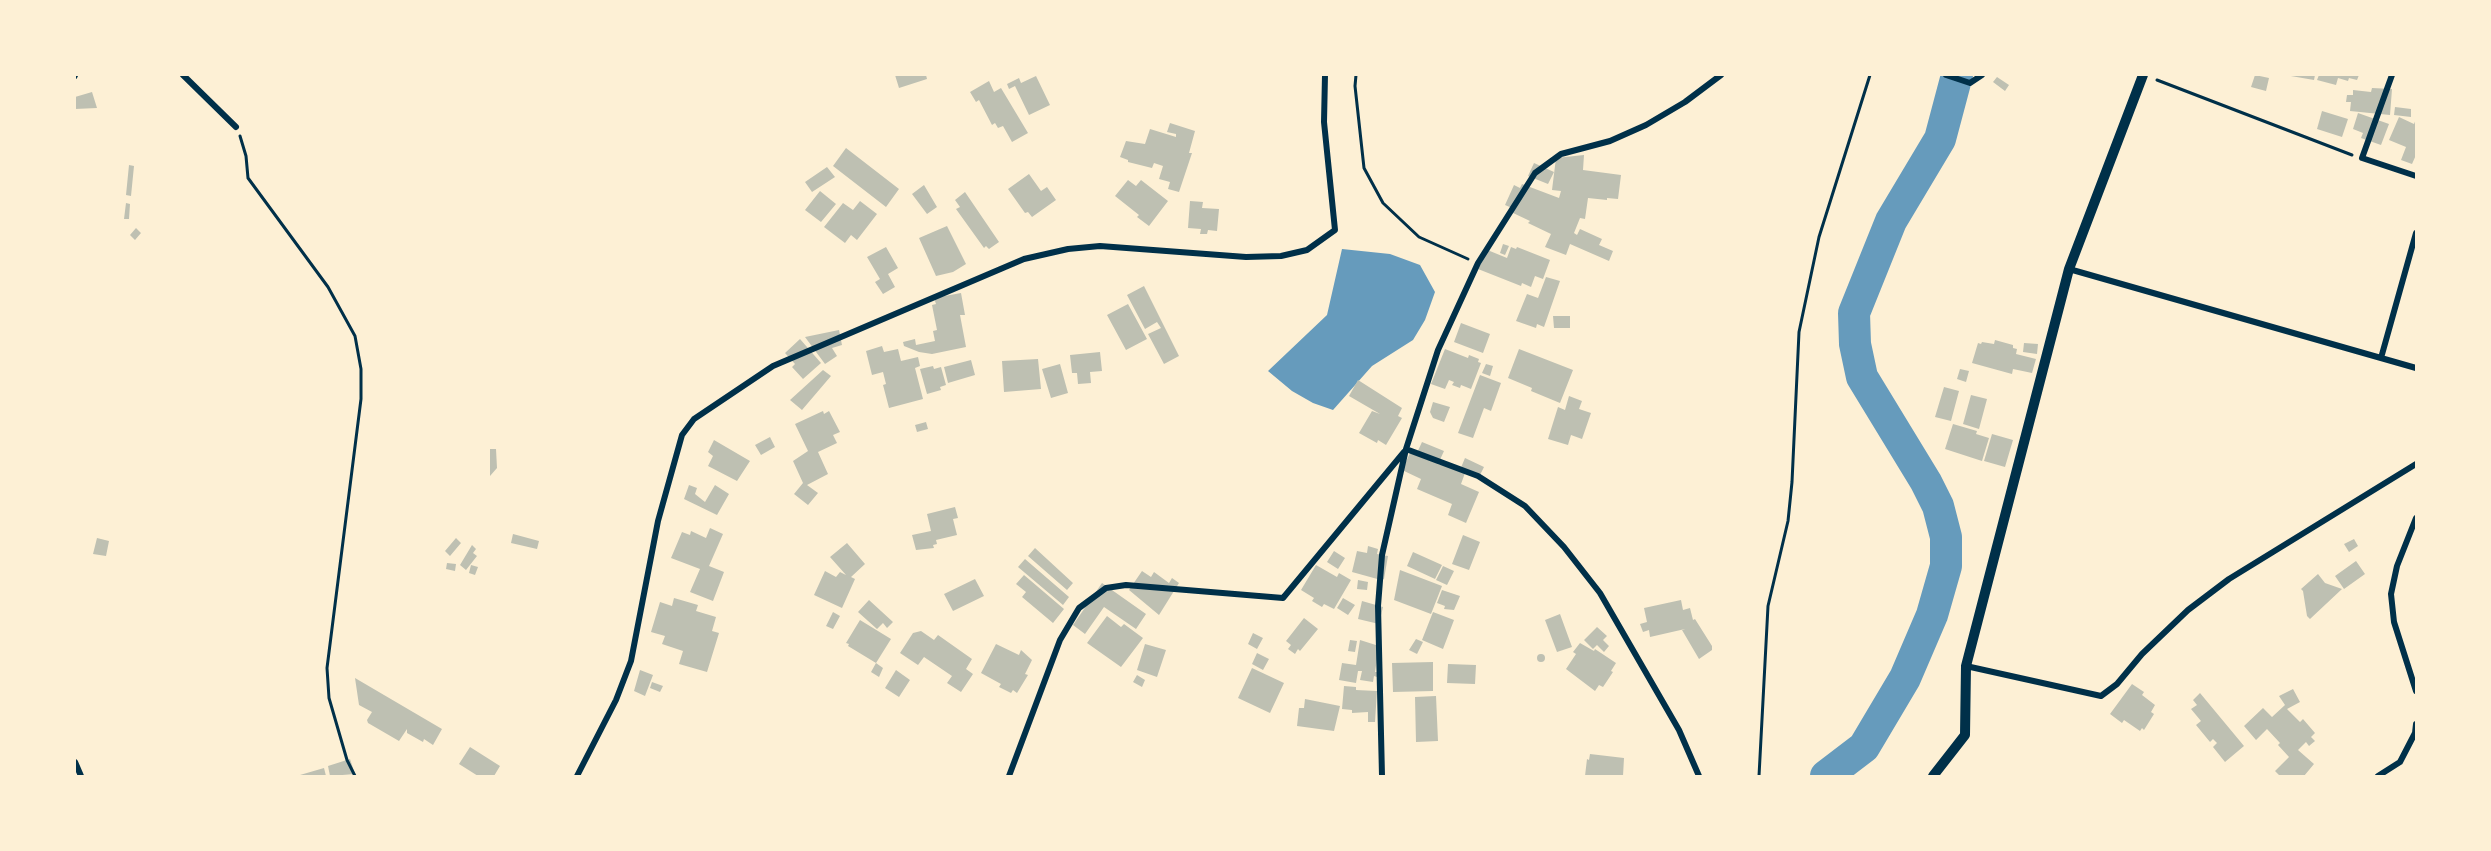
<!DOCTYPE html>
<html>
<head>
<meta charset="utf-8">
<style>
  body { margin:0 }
  #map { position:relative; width:2491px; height:851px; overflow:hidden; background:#fdf0d5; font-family:Overpass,sans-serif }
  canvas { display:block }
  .frame { position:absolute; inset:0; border:76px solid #fdf0d5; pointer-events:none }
</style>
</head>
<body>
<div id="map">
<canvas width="2491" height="851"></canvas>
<div class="frame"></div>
</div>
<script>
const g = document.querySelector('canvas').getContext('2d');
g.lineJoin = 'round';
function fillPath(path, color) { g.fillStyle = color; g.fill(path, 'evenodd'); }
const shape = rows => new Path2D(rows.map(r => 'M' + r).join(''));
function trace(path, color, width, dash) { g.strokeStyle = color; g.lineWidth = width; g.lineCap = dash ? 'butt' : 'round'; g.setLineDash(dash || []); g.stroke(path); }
fillPath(shape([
  [1342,249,1390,254,1420,265,1435,292,1425,320,1413,340,1372,366,1333,410,1313,403,1292,391,1268,371,1327,315]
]), '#669bbc');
trace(shape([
  [1826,776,1864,747,1905,678,1932,615,1946,566,1946,537,1938,506,1926,482,1862,377,1855,344,1854,313,1891,221,1940,139,1957,75]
]), '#669bbc', 32);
fillPath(shape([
  [895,75,926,75,927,79,899,88],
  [2255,75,2269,78,2266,91,2251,87],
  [2285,75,2315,75,2314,80],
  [2319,75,2359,75,2357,80,2349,78,2348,81,2338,78,2336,85,2317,80],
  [1036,76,1050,105,1029,115,1015,86,1009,89,1007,84,1019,78,1021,83],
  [1997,77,2009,85,2005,91,1993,82],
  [989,81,994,92,1001,88,1028,133,1012,142,1003,126,998,128,995,123,992,125,979,100,976,102,970,92],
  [2372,88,2392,89,2390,115,2350,111,2351,102,2346,102,2347,95,2353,95,2353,90,2371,92],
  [92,92,97,108,75,109,75,97],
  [2395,107,2411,109,2411,117,2394,115],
  [2322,111,2348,119,2342,137,2317,129],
  [2358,113,2389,124,2381,145,2361,138,2363,133,2353,129],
  [2399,117,2414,124,2416,119,2416,155,2412,164,2401,160,2406,147,2389,140],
  [1170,123,1195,131,1189,153,1192,153,1179,192,1168,189,1170,182,1159,179,1163,166,1154,163,1152,168,1128,162,1128,160,1120,157,1126,141,1145,144,1150,129,1176,137,1176,134,1167,132],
  [846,148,899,189,886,207,833,166],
  [1584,155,1583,170,1621,175,1618,199,1607,198,1607,200,1588,198,1585,219,1580,218,1574,233,1577,235,1580,229,1602,239,1599,245,1613,251,1609,261,1570,244,1566,255,1545,247,1551,234,1528,223,1530,221,1511,212,1512,208,1505,205,1514,185,1520,188,1522,184,1559,198,1561,191,1552,190,1556,158],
  [1534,163,1554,172,1548,184,1528,176],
  [129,165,134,166,131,196,126,195],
  [827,167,835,177,812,192,805,182],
  [1029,174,1041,191,1047,187,1056,200,1032,217,1028,212,1025,213,1008,189],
  [1128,180,1136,186,1141,180,1168,201,1149,226,1137,217,1139,215,1115,196],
  [924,185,937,207,927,214,912,194],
  [820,191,836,204,821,222,805,210],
  [965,192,999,242,989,249,986,246,984,248,956,209,960,207,955,200],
  [860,201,877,214,857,240,851,235,845,243,824,227,843,203,853,210],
  [1190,201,1203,202,1202,208,1219,209,1217,231,1208,230,1207,234,1200,234,1201,229,1188,228],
  [126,203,130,204,129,219,124,219],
  [947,226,966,264,953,272,936,276,919,238],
  [136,228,141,233,135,240,130,235],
  [1503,244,1509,246,1505,255,1500,253],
  [886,247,898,268,888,274,895,287,883,294,875,282,880,279,867,257],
  [1511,247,1516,249,1517,247,1550,260,1543,279,1535,276,1531,287,1522,283,1521,286,1478,269,1485,249,1507,258],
  [1546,277,1560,281,1544,327,1537,324,1536,328,1516,321,1527,294,1538,298],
  [1144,286,1179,356,1164,364,1148,334,1161,328,1157,322,1145,329,1127,295],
  [961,293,965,315,960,315,966,347,932,354,919,352,904,346,903,342,915,339,916,345,935,341,933,331,937,330,932,305,936,304,934,298],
  [1128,304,1147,339,1126,350,1107,315],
  [1553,316,1570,316,1570,328,1554,328],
  [1461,323,1490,334,1483,353,1454,342],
  [839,330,842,345,832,348,837,356,825,364,805,337],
  [800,339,821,363,803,379,792,367,795,364,785,353],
  [1995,340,2013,345,2013,348,2017,349,2016,354,2036,359,2032,373,2013,369,2012,374,1972,363,1978,343,1981,344,1982,342,1994,344],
  [2024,343,2038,344,2037,354,2023,352],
  [882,346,884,352,898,349,901,361,918,357,920,366,915,368,923,399,889,408,883,385,886,384,883,372,872,375,866,351],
  [1445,349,1468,358,1469,355,1479,359,1478,362,1481,363,1471,389,1461,385,1460,388,1452,385,1454,382,1449,380,1445,389,1431,384],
  [1519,349,1573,370,1560,403,1531,391,1532,388,1508,378],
  [1100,352,1102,371,1090,372,1091,383,1078,384,1077,373,1072,373,1070,355],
  [1038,359,1041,389,1004,392,1002,361],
  [971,360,975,375,948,383,944,367],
  [1060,364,1068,393,1051,398,1042,369],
  [1486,364,1493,366,1490,376,1482,373],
  [933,366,934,369,941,367,946,385,940,387,941,390,927,394,920,369],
  [1960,369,1969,371,1966,382,1957,379],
  [823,370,831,376,802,410,790,400],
  [1480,375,1501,383,1491,411,1484,408,1473,438,1458,433],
  [1358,380,1402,408,1398,416,1402,418,1386,445,1378,440,1377,443,1359,433,1372,411,1380,414,1349,396],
  [1944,387,1959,391,1951,421,1935,417],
  [1971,395,1987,399,1979,429,1963,424],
  [1569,396,1582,401,1579,409,1591,413,1582,439,1571,435,1568,445,1548,439,1558,407,1565,410],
  [1433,402,1450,407,1444,422,1433,418,1430,412],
  [823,411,824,414,829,411,840,432,833,435,837,443,818,452,828,474,807,485,818,493,808,505,794,494,803,483,793,461,808,451,795,424],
  [926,422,928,429,917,432,915,425],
  [1953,424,1977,431,1976,434,1989,438,1982,461,1945,449],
  [1992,434,2013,440,2005,467,1984,461],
  [770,437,775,447,761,455,755,445],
  [714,440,750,461,737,481,708,466,713,456,708,452],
  [1422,442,1444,451,1438,464,1440,465,1441,463,1460,470,1465,458,1484,467,1478,479,1465,473,1461,484,1479,492,1466,523,1448,515,1452,504,1417,489,1421,479,1402,470,1410,453,1416,455],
  [490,449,496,449,497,468,490,476],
  [689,485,697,488,695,494,705,502,715,485,729,494,717,515,684,499],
  [955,507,958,518,953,519,957,535,936,540,937,544,933,545,934,548,916,550,912,535,931,531,927,514],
  [710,528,723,534,709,566,724,572,713,601,690,592,700,569,671,558,682,532,690,535,691,531,706,538],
  [513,534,539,541,537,549,511,543],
  [1463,535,1480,542,1469,570,1452,564],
  [97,538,109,541,106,556,93,554],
  [456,538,461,543,450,556,445,551],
  [2354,539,2358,546,2349,552,2344,544],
  [847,543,865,564,851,577,855,579,842,608,814,595,825,571,836,577,840,572,846,575,830,557],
  [472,545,476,549,473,553,477,556,466,570,460,565],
  [1368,546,1378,549,1377,554,1388,556,1384,579,1381,580,1352,572,1357,551,1367,553],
  [1035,548,1073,583,1067,590,1028,556],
  [1334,551,1345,558,1338,569,1327,562],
  [1413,552,1442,565,1435,579,1407,566],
  [1025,559,1069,597,1063,605,1018,567],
  [2356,561,2365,574,2344,589,2335,576],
  [447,563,456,564,455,571,446,569],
  [471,565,478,567,475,575,469,573],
  [1316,565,1337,577,1339,573,1351,580,1334,609,1324,604,1322,607,1312,601,1314,598,1301,590],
  [1443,566,1454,571,1447,585,1436,580],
  [1400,570,1442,586,1431,614,1394,600],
  [1142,571,1151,577,1154,572,1169,583,1172,578,1179,583,1159,615,1129,590],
  [2318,574,2325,583,2342,589,2310,619,2307,616,2303,591,2301,589],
  [1024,575,1064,609,1053,623,1022,597,1026,592,1016,584],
  [975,579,984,596,953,611,944,594],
  [1358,580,1368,582,1367,590,1357,589],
  [1102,583,1146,614,1136,629,1104,607,1085,634,1073,625],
  [1442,590,1460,596,1454,610,1444,609,1445,606,1437,603],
  [674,598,698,605,696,611,716,617,712,631,719,633,707,672,679,664,683,651,662,644,665,636,651,632,660,602,672,606],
  [1343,598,1355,605,1348,615,1337,608],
  [869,600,893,622,887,628,883,623,877,629,858,612],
  [1681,600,1683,610,1690,608,1693,620,1695,619,1712,646,1712,650,1699,659,1682,630,1685,629,1650,637,1649,630,1643,632,1640,624,1647,622,1644,608],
  [1362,601,1383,607,1379,624,1358,619],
  [833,612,840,616,833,629,826,626],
  [1433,612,1454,620,1443,649,1422,640],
  [1560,614,1572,647,1557,652,1545,620],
  [1107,616,1121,627,1124,624,1143,638,1121,667,1087,643],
  [1304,618,1318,629,1300,651,1298,649,1295,654,1288,649,1291,645,1286,641],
  [860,620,891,639,876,663,848,646,849,644,846,643],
  [1597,627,1607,636,1603,640,1609,646,1604,652,1597,645,1593,649,1584,640],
  [921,631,934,640,938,635,972,659,966,669,973,674,961,692,947,683,952,676,924,657,918,665,900,653,913,633],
  [1253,633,1263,638,1257,649,1248,644],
  [1416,639,1423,642,1417,654,1409,650],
  [1350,640,1357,641,1355,652,1348,651],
  [1360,640,1379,646,1375,672,1378,672,1377,677,1374,676,1373,682,1360,680,1362,671,1358,671,1356,683,1339,680,1342,663,1356,665],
  [1580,643,1594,651,1595,649,1616,663,1611,671,1613,672,1603,687,1599,685,1595,691,1566,669,1576,654,1573,652],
  [996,644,1019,655,1021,650,1032,660,1025,674,1028,675,1017,693,1013,690,1011,693,999,687,1001,684,981,673],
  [1145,644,1166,650,1157,677,1137,670],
  [1257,653,1269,659,1263,670,1252,664],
  '1537 658a4 4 0 1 1 8 0a4 4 0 1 1-8 0Z',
  [1433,662,1433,691,1393,692,1392,663],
  [876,663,883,668,879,677,871,672],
  [1448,664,1476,665,1475,684,1447,683],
  [1252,668,1284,683,1270,713,1238,698],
  [640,670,653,675,645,696,634,691],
  [896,670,910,680,899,697,885,688],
  [1137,675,1145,680,1142,687,1133,682],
  [355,678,442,729,433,745,424,739,423,742,407,733,407,729,399,741,368,723,367,720,372,712,359,705],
  [652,682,663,686,660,692,650,688],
  [2132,684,2144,692,2142,695,2155,705,2151,712,2154,714,2144,730,2142,728,2140,731,2124,720,2122,723,2110,714],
  [1344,686,1356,687,1356,690,1377,691,1375,722,1368,722,1368,712,1352,713,1352,710,1342,709],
  [2293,689,2300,702,2287,709,2300,722,2303,719,2315,733,2311,737,2315,741,2309,746,2306,742,2298,750,2314,764,2304,776,2280,776,2275,771,2289,757,2278,745,2280,743,2267,729,2256,740,2244,726,2263,708,2272,717,2285,705,2279,696],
  [2200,693,2244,746,2225,762,2213,747,2217,743,2213,739,2210,742,2196,725,2201,721,2191,709,2197,705,2193,700],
  [1436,696,1438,741,1416,742,1415,697],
  [1305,699,1340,706,1334,731,1297,726,1299,708,1304,708],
  [470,747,500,766,494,776,478,776,459,764],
  [1590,754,1624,758,1623,776,1585,776,1587,759,1589,760],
  [350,759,355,774,330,776,328,766],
  [324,768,326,776,300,776,300,775]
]), '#bec0b2');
trace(shape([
  [1356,75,1355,86,1364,168,1383,203,1419,237,1468,259],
  [2157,80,2352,155],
  [240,136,246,156,248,178,328,287,355,336,361,369,361,399,327,668,329,698,347,760,355,776],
  [1759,776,1768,606,1788,521,1792,482,1799,332,1819,237,1870,75]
]), '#003049', 3);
trace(shape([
  [75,77,76,75]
]), '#003049', 4.5);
trace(shape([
  [183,75,236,127],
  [1946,75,1970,83,1982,75],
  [2392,75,2362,158,2416,176],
  [2069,269,2416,368],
  [2381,358,2416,233],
  [1406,449,1478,476,1525,506,1564,547,1600,593,1679,730,1699,776],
  [2416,518,2397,566,2391,594,2394,622,2416,691],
  [1966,666,2101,696,2117,684,2142,654,2188,610,2229,579,2416,464],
  [75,762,81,776],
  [577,776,616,700,631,661,658,521,682,435,694,419,773,366,1024,259,1068,249,1100,246,1246,257,1281,256,1307,250,1335,230,1324,122,1325,75],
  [1009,776,1060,640,1079,608,1106,588,1126,585,1283,598,1404,452],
  [1382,776,1378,606,1382,555,1406,449,1438,350,1478,263,1535,173,1561,154,1610,141,1646,125,1685,102,1721,75],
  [2378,776,2400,762,2415,733,2416,724]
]), '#003049', 6);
trace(shape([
  [1933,776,1965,735,1966,666,2069,269,2143,75]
]), '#003049', 10);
</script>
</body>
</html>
